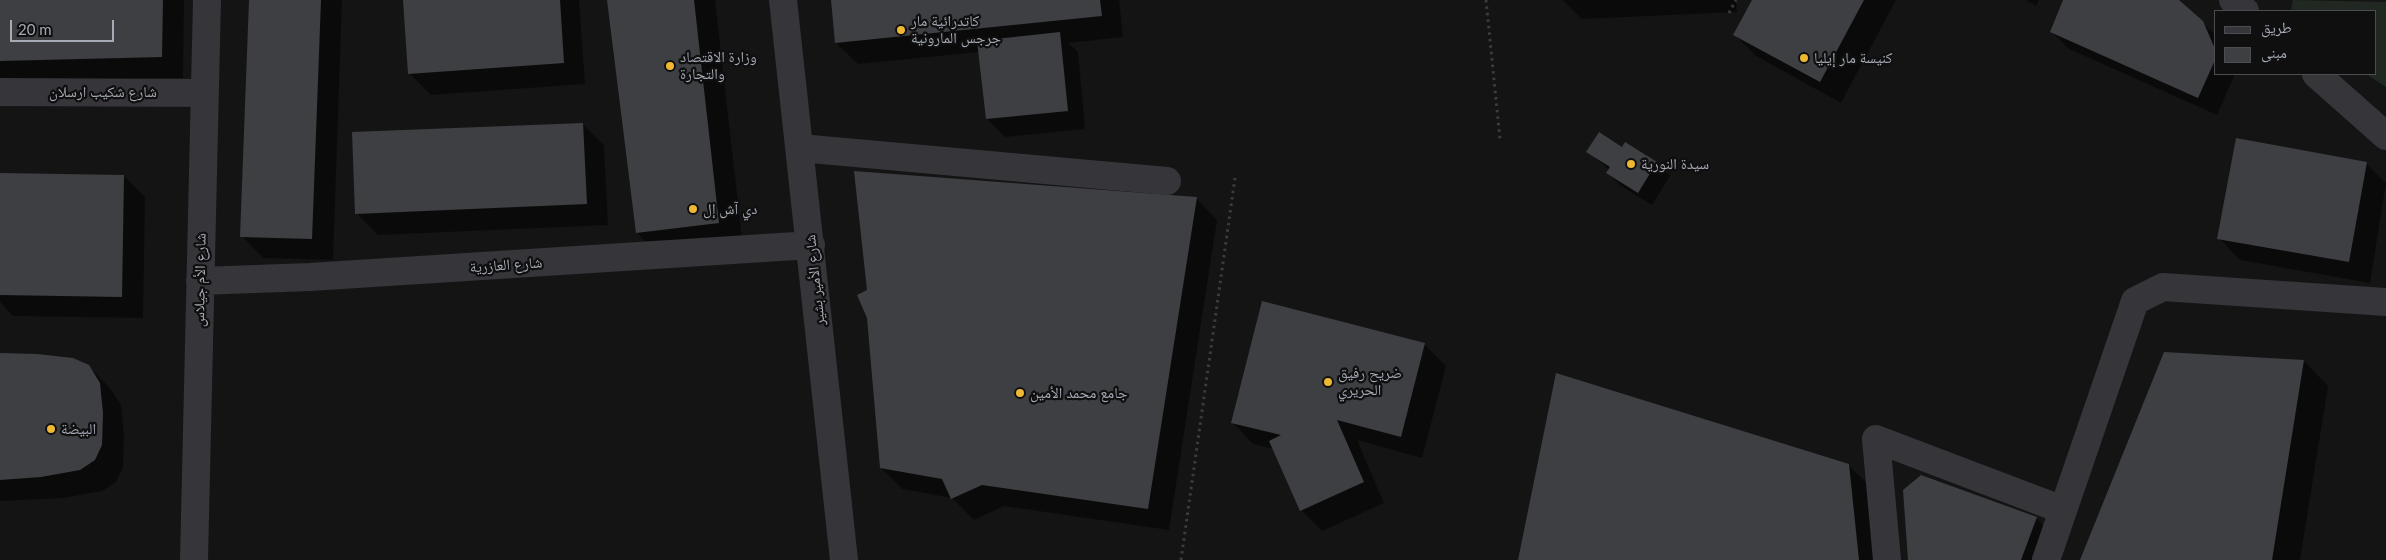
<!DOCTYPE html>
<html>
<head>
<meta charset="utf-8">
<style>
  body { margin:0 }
  #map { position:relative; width:2386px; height:560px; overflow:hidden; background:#141415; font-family:Lato,"Noto Naskh Arabic",sans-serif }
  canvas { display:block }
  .legend { position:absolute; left:2214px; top:10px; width:162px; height:65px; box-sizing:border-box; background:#0f0f10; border:1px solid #4b4d52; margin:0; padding:6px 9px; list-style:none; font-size:15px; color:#a5aab5 }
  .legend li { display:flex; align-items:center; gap:10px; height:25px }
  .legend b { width:25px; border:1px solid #4b4d52 }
  .scale { position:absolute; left:10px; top:20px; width:104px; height:22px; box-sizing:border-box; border:2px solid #a5aab5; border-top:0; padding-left:6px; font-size:15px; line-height:18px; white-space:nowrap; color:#a5aab5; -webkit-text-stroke:4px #0f0f10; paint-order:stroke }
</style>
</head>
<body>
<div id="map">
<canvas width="2386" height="560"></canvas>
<ul class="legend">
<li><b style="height:6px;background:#35353a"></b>طريق</li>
<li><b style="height:14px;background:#3e3f42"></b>مبنى</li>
</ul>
<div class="scale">20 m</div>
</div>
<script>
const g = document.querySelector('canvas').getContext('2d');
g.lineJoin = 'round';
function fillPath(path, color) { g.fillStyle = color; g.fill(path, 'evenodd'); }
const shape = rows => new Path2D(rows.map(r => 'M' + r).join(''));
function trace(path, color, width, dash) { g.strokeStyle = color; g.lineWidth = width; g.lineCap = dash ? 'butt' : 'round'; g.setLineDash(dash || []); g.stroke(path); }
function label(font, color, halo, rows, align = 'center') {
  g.font = font + ' Lato,"Noto Naskh Arabic",sans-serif'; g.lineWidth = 4.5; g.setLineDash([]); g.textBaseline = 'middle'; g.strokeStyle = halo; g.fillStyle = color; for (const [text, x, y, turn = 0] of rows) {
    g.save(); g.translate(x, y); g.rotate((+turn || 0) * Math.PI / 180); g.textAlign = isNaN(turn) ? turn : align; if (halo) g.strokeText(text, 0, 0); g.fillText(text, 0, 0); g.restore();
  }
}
fillPath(shape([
  [2293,0,2386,2,2386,87,2366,74,2375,74,2375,11,2291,11]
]), '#202821');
fillPath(shape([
  [0,0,184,0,183,78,0,82],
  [250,0,342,0,333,260,263,258,242,236],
  [404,0,579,0,585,84,431,95,409,73],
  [609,0,715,0,743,247,661,257,637,233],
  [832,0,1119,0,1123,37,1068,43,1078,52,1085,129,1005,137,987,119,980,52,858,64,836,43],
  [1563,0,1736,0,1737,12,1582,19],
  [1753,0,1896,0,1841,103,1756,56,1734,34],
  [2026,0,2039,0,2036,6],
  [2065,0,2178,0,2215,34,2215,74,2235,74,2217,115,2069,49,2051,31],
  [583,124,604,145,608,225,378,235,357,214],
  [1625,143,1657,163,1670,176,1652,205,1621,186,1608,173,1609,170,1588,151,1622,148],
  [2366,163,2386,183,2370,283,2240,260,2219,238],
  [0,174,124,176,145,197,143,318,13,316,0,302],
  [1196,198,1217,220,1169,530,1004,506,974,520,952,498,902,489,881,468],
  [1424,344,1446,366,1422,458,1357,440,1384,503,1322,531,1301,510,1274,449,1253,444,1232,422],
  [0,354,88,366,110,388,121,405,124,435,123,467,116,482,102,491,63,498,0,501],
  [2304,361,2328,386,2300,560,2081,560],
  [1848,465,1870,486,1878,560,1520,560],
  [2036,518,2057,539,2050,560,1909,560]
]), '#0007');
fillPath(shape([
  [0,0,163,0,162,57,0,61],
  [249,0,321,0,312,239,240,237],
  [403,0,560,0,564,63,408,74],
  [607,0,694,0,719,223,636,233],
  [831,0,1100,0,1102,16,835,43],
  [1752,0,1864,0,1820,82,1733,35],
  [2063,0,2179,0,2203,21,2215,49,2215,60,2198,98,2050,32],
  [1060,32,1068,111,986,119,977,41],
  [583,123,587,204,355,214,352,132],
  [1599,132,1622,147,1625,142,1657,162,1638,193,1606,173,1610,167,1586,152],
  [2236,138,2367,162,2349,262,2217,239],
  [854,171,1197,197,1148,509,982,485,951,499,942,479,880,468,867,318,857,295,867,290],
  [0,173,124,175,122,297,0,295],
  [1262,301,1425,343,1401,437,1337,420,1364,482,1300,511,1269,441,1281,435,1231,423],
  [2164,352,2304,360,2272,560,2080,560],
  [0,353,37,354,73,358,89,365,100,383,103,413,102,445,95,460,80,470,41,477,0,480],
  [1556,373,1849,464,1859,560,1518,560],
  [1921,475,2037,517,2021,560,1908,560,1903,490]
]), '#3e3f42');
trace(shape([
  [1486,0,1500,139],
  [1729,13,1736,0],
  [1181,560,1235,178]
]), '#3b3c41', 3, [2.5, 4]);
trace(shape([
  [783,0,844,560],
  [2233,0,2245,11],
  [2316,74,2386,136],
  [0,92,205,93],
  [800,148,1167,181],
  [200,281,310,277,811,245],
  [194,560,207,0],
  [1887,560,1876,439,2063,510],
  [2046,560,2135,301,2163,287,2386,302]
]), '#35353a', 28);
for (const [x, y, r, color] of [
  [901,30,5,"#eeb833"],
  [1804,58,5,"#eeb833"],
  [670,66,5,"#eeb833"],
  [1631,164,5,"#eeb833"],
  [693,209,5,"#eeb833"],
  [1328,382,5,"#eeb833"],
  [1020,393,5,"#eeb833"],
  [51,429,5,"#eeb833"]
]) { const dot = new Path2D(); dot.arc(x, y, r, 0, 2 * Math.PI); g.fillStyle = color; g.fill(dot); trace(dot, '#0f0f10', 2); }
label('15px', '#a5aab5', '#0f0f10', [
  ["كاتدرائية مار",911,21],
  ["جرجس المارونية",911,38],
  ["وزارة الاقتصاد",680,57],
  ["والتجارة",680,74],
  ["كنيسة مار إيليا",1814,58],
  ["سيدة النورية",1641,164],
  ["دي آش إل",703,209],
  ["ضريح رفيق",1338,373],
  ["الحريري",1338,390],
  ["جامع محمد الأمين",1030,393],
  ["البيضة",61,429]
], 'left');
label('15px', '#a5aab5', '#0f0f10', [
  ["شارع شكيب ارسلان",103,92],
  ["شارع العازرية",506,265,-4],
  ["شارع الأم جيلاس",200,280,-89],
  ["شارع الأمير بشير",815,280,-96]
]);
</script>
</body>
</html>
